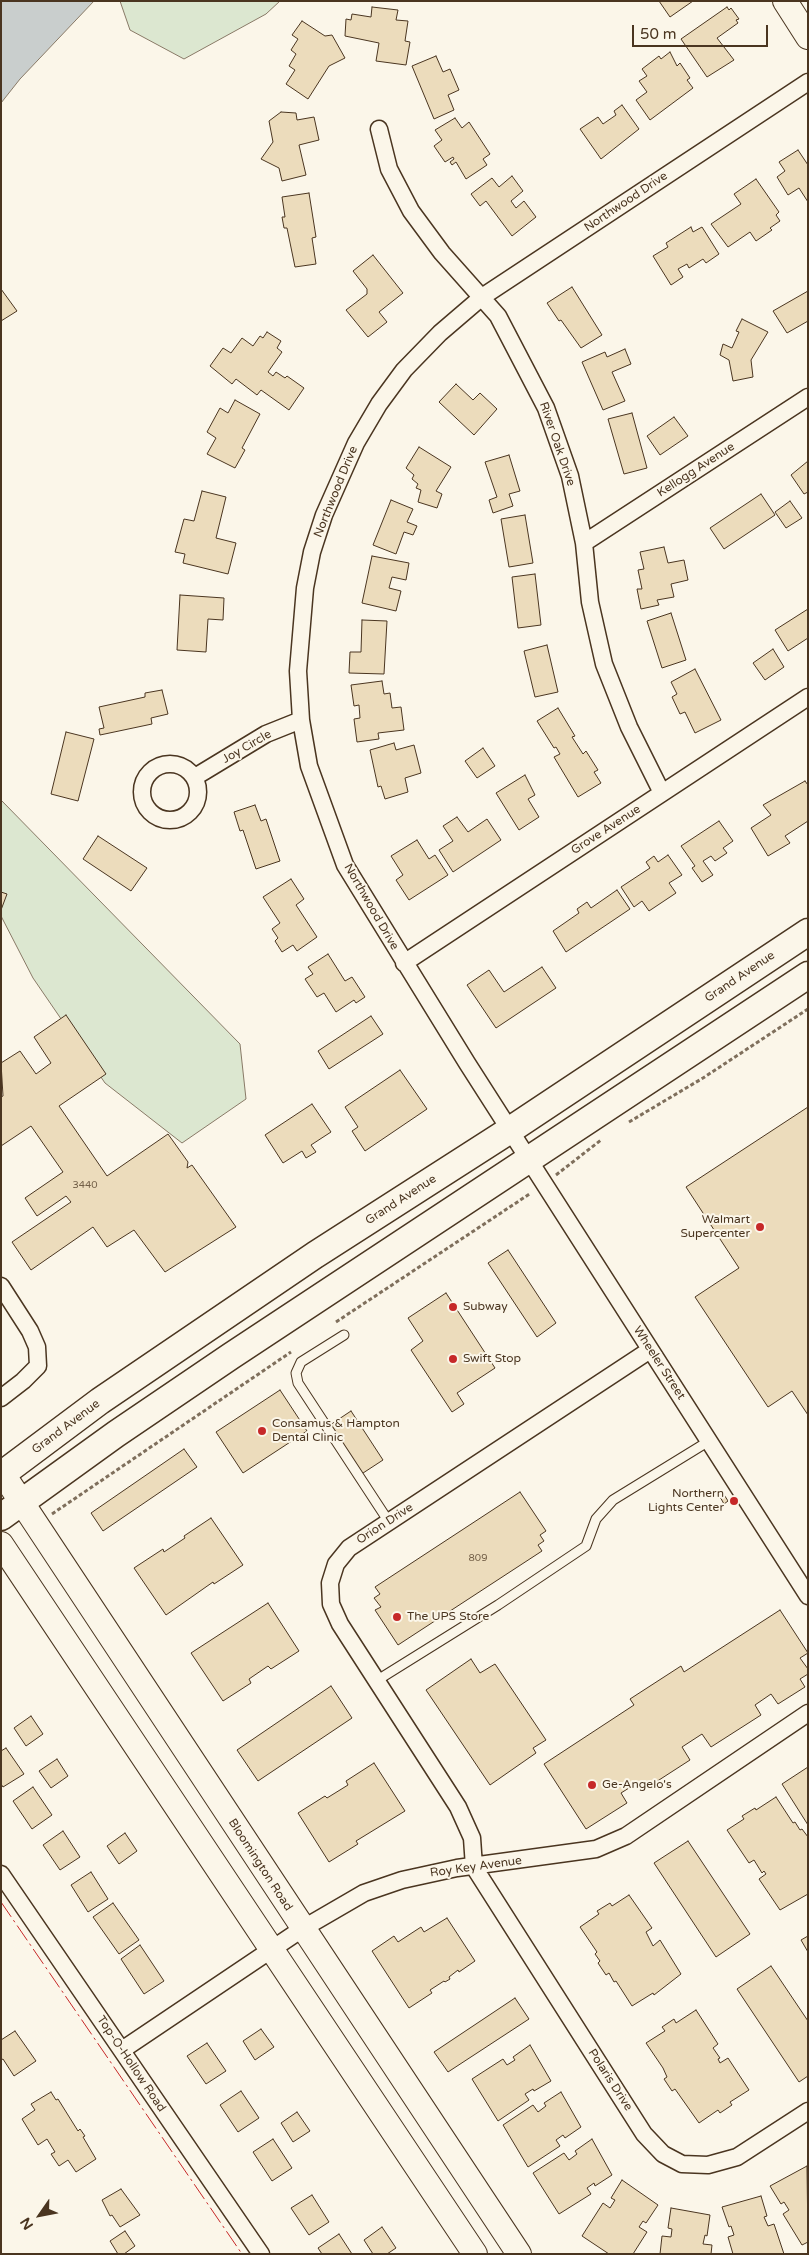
<!DOCTYPE html>
<html>
<head>
<meta charset="utf-8">
<style>
  body { margin:0 }
  #map { position:relative; width:809px; height:2255px; overflow:hidden; background:#fbf6e9; font-family:"Varela Round",sans-serif }
  canvas { display:block }
  .frame { position:absolute; inset:0; border:2px solid #4a3520; pointer-events:none }
  .north { position:absolute; left:15px; top:2190px; width:50px; height:50px; -webkit-text-stroke:4px #fbf6e9; paint-order:stroke; rotate:237deg; font-size:14px; font-weight:700; line-height:20px; text-align:center; color:#4a3520 }
  .north::after { content:''; display:block; margin:auto; width:18px; height:22px; background:#4a3520; clip-path:polygon(50% 0,100% 100%,50% 72%,0 100%) }
  .scale { position:absolute; left:632px; top:25px; width:136px; height:22px; box-sizing:border-box; border:2px solid #4a3520; border-top:0; padding-left:6px; font-size:15px; line-height:18px; white-space:nowrap; color:#4a3520; -webkit-text-stroke:4px #fbf6e9; paint-order:stroke }
</style>
</head>
<body>
<div id="map">
<canvas width="809" height="2255"></canvas>
<div class="frame"></div>
<div class="north">N</div>
<div class="scale">50 m</div>
</div>
<script>
const g = document.querySelector('canvas').getContext('2d');
g.lineJoin = 'round';
function fillPath(path, color) { g.fillStyle = color; g.fill(path, 'evenodd'); }
const shape = rows => new Path2D(rows.map(r => 'M' + r).join(''));
function trace(path, color, width, dash) { g.strokeStyle = color; g.lineWidth = width; g.lineCap = dash ? 'butt' : 'round'; g.setLineDash(dash || []); g.stroke(path); }
function label(font, color, halo, rows, align = 'center') {
  g.font = font + ' "Varela Round",sans-serif'; g.lineWidth = 4; g.setLineDash([]); g.textBaseline = 'middle'; g.strokeStyle = halo; g.fillStyle = color; for (const [text, x, y, turn = 0] of rows) {
    g.save(); g.translate(x, y); g.rotate((+turn || 0) * Math.PI / 180); g.textAlign = isNaN(turn) ? turn : align; if (halo) g.strokeText(text, 0, 0); g.fillText(text, 0, 0); g.restore();
  }
}
const green = shape([
  [120,1,280,1,266,14,184,59,130,30,120,1],
  [1,800,240,1044,246,1099,182,1143,105,1083,33,978,1,916,1,800]
]);
fillPath(green, '#dce7d0');
trace(green, '#887966', 1);
const water = shape([
  [1,1,94,1,20,79,1,103,1,1]
]);
fillPath(water, '#c9cecd');
trace(water, '#887966', 1);
const building = shape([
  [659,1,693,1,670,17,659,1],
  [372,7,398,10,396,20,408,21,405,41,410,42,406,65,376,61,379,43,345,36,346,19,351,20,352,14,371,17,372,7],
  [727,7,729,10,731,8,739,19,736,20,738,23,717,38,734,60,707,77,681,39,727,7],
  [302,21,325,36,332,35,345,58,329,66,308,99,286,84,295,70,289,66,296,54,291,50,298,39,292,35,302,21],
  [670,52,677,66,680,63,690,78,687,80,693,88,650,120,636,100,647,92,639,81,647,76,642,69,659,56,661,59,670,52],
  [436,56,443,72,450,69,459,90,448,95,454,110,434,119,412,66,436,56],
  [622,105,639,129,601,159,580,129,598,117,603,124,616,115,614,111,622,105],
  [281,112,296,113,297,120,314,117,319,140,299,145,306,175,282,181,279,168,261,159,273,142,269,121,281,112],
  [455,118,462,128,469,122,490,154,483,159,487,165,466,179,456,162,452,165,450,162,454,159,453,157,445,162,434,146,442,140,435,130,455,118],
  [798,150,808,165,808,202,799,188,788,195,777,177,785,171,779,162,798,150],
  [512,176,523,191,511,201,516,208,524,201,536,217,512,236,486,201,480,206,471,194,492,178,499,187,512,176],
  [756,179,779,212,776,215,780,221,770,228,772,230,756,241,750,232,728,247,711,224,741,204,734,194,756,179],
  [309,193,316,237,312,238,316,264,295,267,287,228,284,228,282,217,285,217,282,197,309,193],
  [691,227,693,232,702,227,719,254,706,263,703,259,689,268,687,264,678,269,683,277,671,285,653,256,668,247,666,243,691,227],
  [373,255,403,293,379,312,387,322,368,337,346,310,367,294,367,289,353,271,373,255],
  [572,287,602,335,581,348,561,320,559,321,547,303,572,287],
  [1,289,17,311,1,321,1,289],
  [808,291,808,321,787,333,773,311,808,291],
  [742,319,768,332,751,360,753,377,733,381,729,360,720,355,723,344,732,348,739,332,736,331,742,319],
  [267,332,281,341,277,348,282,352,268,372,273,376,276,372,285,378,287,376,304,388,289,410,261,390,257,395,236,379,232,384,210,366,223,348,231,353,242,338,253,346,260,336,263,338,267,332],
  [625,349,631,364,612,372,625,401,603,410,582,362,605,352,607,357,625,349],
  [456,384,473,400,480,393,497,409,474,435,439,402,456,384],
  [235,400,260,414,242,448,245,450,235,468,207,454,216,438,207,432,220,408,228,413,235,400],
  [632,413,647,468,624,474,608,419,632,413],
  [674,417,688,436,660,455,647,436,674,417],
  [419,447,451,467,436,491,442,494,437,508,418,502,421,490,416,488,418,484,412,479,414,475,406,468,419,447],
  [509,455,520,491,509,494,513,506,493,513,489,500,497,497,485,462,509,455],
  [808,461,808,492,804,494,791,475,808,461],
  [202,491,226,497,216,538,236,543,228,574,183,563,185,554,175,552,184,519,194,521,202,491],
  [761,494,775,515,724,549,710,528,761,494],
  [391,500,413,509,407,522,417,526,413,535,404,532,396,554,373,545,391,500],
  [790,501,802,518,786,528,775,512,790,501],
  [525,515,533,563,509,567,501,519,525,515],
  [664,547,668,563,684,560,688,580,671,584,674,597,657,600,659,605,641,609,637,589,642,589,638,570,644,569,640,552,664,547],
  [372,556,409,563,406,580,392,577,389,588,401,591,396,611,362,603,372,556],
  [535,574,541,625,518,628,512,577,535,574],
  [180,595,224,598,223,620,208,619,206,652,177,650,180,595],
  [808,609,808,638,788,651,775,630,808,609],
  [671,613,686,660,662,668,647,621,671,613],
  [362,620,387,621,384,674,349,673,350,652,361,652,362,620],
  [547,645,558,692,535,697,524,651,547,645],
  [773,649,784,667,765,680,753,663,773,649],
  [695,669,721,720,695,733,685,712,680,714,672,697,677,694,671,682,695,669],
  [382,681,384,694,390,693,392,708,401,707,404,730,378,733,379,739,357,742,354,719,360,718,359,705,354,706,351,685,382,681],
  [162,690,168,714,151,718,152,724,100,735,99,729,104,728,99,707,145,697,145,693,162,690],
  [558,708,575,736,572,737,583,754,586,751,598,770,594,772,601,783,578,797,554,757,560,754,556,747,554,748,537,721,558,708],
  [66,732,94,739,78,801,51,794,66,732],
  [394,743,396,750,414,745,421,773,405,778,408,792,385,799,381,786,378,787,370,750,394,743],
  [483,748,495,766,477,778,465,761,483,748],
  [525,775,535,795,528,799,539,817,519,830,496,793,525,775],
  [805,781,808,785,808,821,785,836,790,843,768,856,751,828,771,815,763,805,805,781],
  [255,805,261,821,266,819,280,861,256,869,243,830,240,831,234,812,255,805],
  [457,817,468,832,487,819,501,840,453,872,439,850,453,841,443,826,457,817],
  [719,821,733,841,723,848,727,853,715,861,711,856,703,861,713,875,702,882,692,868,695,866,681,846,719,821],
  [98,836,147,868,131,891,83,859,98,836],
  [417,840,429,859,435,855,448,875,409,900,396,880,403,875,391,856,417,840],
  [668,855,682,875,669,883,676,893,649,911,642,901,634,907,621,887,650,868,646,862,654,856,658,862,668,855],
  [291,879,304,899,296,905,317,937,297,951,293,945,282,952,275,941,278,938,272,929,280,923,263,897,291,879],
  [617,890,630,909,566,952,553,931,579,913,577,909,587,902,591,908,617,890],
  [1,892,7,894,1,910,1,892],
  [328,954,345,981,352,977,365,997,356,1003,354,1000,336,1012,324,993,317,997,305,979,313,974,308,967,328,954],
  [542,967,556,988,496,1028,467,985,489,970,504,992,542,967],
  [66,1015,106,1074,59,1106,107,1176,168,1134,188,1162,187,1168,192,1165,236,1227,165,1272,134,1230,107,1247,93,1227,31,1270,12,1242,71,1202,66,1196,37,1216,25,1198,63,1172,31,1126,1,1146,1,1097,3,1096,1,1063,20,1051,36,1074,51,1063,34,1037,66,1015],
  [371,1016,383,1034,329,1069,318,1051,371,1016],
  [400,1070,427,1109,365,1151,352,1131,358,1127,345,1107,400,1070],
  [312,1104,331,1132,311,1145,316,1152,306,1158,302,1151,283,1163,265,1135,312,1104],
  [808,1107,808,1415,792,1391,768,1407,695,1297,739,1268,686,1187,808,1107],
  [508,1250,556,1323,537,1337,488,1263,508,1250],
  [446,1293,495,1368,457,1393,464,1404,452,1412,411,1350,423,1341,408,1318,446,1293],
  [280,1390,307,1431,243,1473,216,1432,280,1390],
  [351,1411,383,1460,360,1475,327,1427,351,1411],
  [184,1449,197,1467,103,1531,91,1513,184,1449],
  [520,1492,546,1531,540,1535,544,1541,538,1545,542,1551,398,1645,375,1610,381,1607,374,1598,380,1594,375,1587,520,1492],
  [723,1493,728,1501,724,1504,719,1495,723,1493],
  [211,1518,243,1565,214,1584,213,1582,166,1615,134,1568,163,1549,164,1552,185,1538,184,1536,211,1518],
  [268,1603,299,1651,271,1669,268,1666,249,1679,251,1683,223,1701,191,1653,268,1603],
  [780,1610,808,1653,800,1658,808,1669,808,1674,800,1679,805,1687,778,1704,771,1694,755,1705,761,1715,711,1747,702,1734,682,1747,690,1760,642,1791,637,1783,621,1793,627,1803,586,1829,544,1764,634,1705,630,1699,681,1666,684,1672,780,1610],
  [471,1659,480,1673,495,1664,546,1740,533,1748,536,1753,490,1785,426,1690,471,1659],
  [331,1686,352,1718,258,1781,237,1750,331,1686],
  [31,1716,43,1734,26,1746,14,1728,31,1716],
  [6,1748,24,1774,3,1787,1,1784,1,1751,6,1748],
  [57,1759,68,1776,51,1788,39,1771,57,1759],
  [374,1763,405,1811,356,1841,358,1844,329,1862,298,1813,325,1796,327,1798,348,1785,346,1781,374,1763],
  [808,1767,808,1825,782,1784,808,1767],
  [33,1787,52,1815,32,1829,13,1801,33,1787],
  [776,1797,793,1823,795,1822,800,1830,802,1829,808,1837,808,1894,780,1910,759,1879,766,1874,764,1871,762,1873,754,1860,749,1863,727,1830,744,1819,742,1816,755,1808,756,1810,776,1797],
  [63,1831,80,1857,60,1870,43,1845,63,1831],
  [125,1833,137,1851,119,1864,107,1846,125,1833],
  [688,1841,750,1934,716,1957,654,1863,688,1841],
  [91,1872,108,1899,88,1912,71,1885,91,1872],
  [629,1895,652,1928,646,1932,653,1946,660,1940,681,1974,654,1995,653,1993,632,2006,616,1981,614,1982,609,1973,606,1975,598,1963,600,1961,595,1954,597,1952,580,1927,599,1914,597,1911,610,1903,612,1906,629,1895],
  [113,1903,139,1940,119,1954,93,1917,113,1903],
  [447,1918,475,1961,459,1972,458,1970,449,1977,450,1979,445,1982,444,1981,430,1990,432,1993,409,2008,372,1951,394,1936,398,1942,421,1927,424,1932,447,1918],
  [808,1936,808,1952,801,1940,808,1936],
  [140,1945,164,1981,144,1994,121,1959,140,1945],
  [771,1966,808,2021,808,2076,799,2082,737,1989,771,1966],
  [515,1998,529,2019,448,2072,434,2052,515,1998],
  [696,2010,718,2044,713,2048,720,2058,718,2059,720,2063,728,2058,749,2090,730,2102,732,2105,720,2113,718,2110,699,2123,675,2089,672,2091,664,2079,667,2077,663,2068,646,2043,665,2031,662,2027,674,2019,676,2023,696,2010],
  [261,2029,274,2047,255,2060,243,2041,261,2029],
  [15,2031,36,2061,14,2076,3,2059,1,2060,1,2040,15,2031],
  [207,2043,226,2071,206,2084,187,2056,207,2043],
  [530,2045,551,2081,534,2091,533,2089,525,2094,529,2100,498,2121,472,2079,503,2059,507,2065,515,2060,513,2057,530,2045],
  [241,2091,259,2118,238,2132,220,2105,241,2091],
  [51,2092,56,2100,58,2099,78,2131,80,2129,85,2136,83,2137,96,2159,76,2172,68,2160,59,2166,51,2154,55,2152,47,2139,38,2145,22,2119,35,2110,31,2104,51,2092],
  [561,2092,581,2127,565,2138,563,2135,556,2140,560,2146,528,2167,503,2125,533,2105,538,2112,546,2106,544,2103,561,2092],
  [297,2112,310,2131,293,2142,281,2123,297,2112],
  [273,2139,292,2168,272,2181,253,2152,273,2139],
  [592,2139,612,2175,595,2186,594,2183,587,2188,591,2194,559,2214,533,2173,564,2153,569,2160,577,2154,575,2151,592,2139],
  [807,2166,808,2242,802,2245,783,2214,789,2210,784,2202,781,2204,770,2186,807,2166],
  [622,2180,658,2205,646,2223,643,2221,639,2227,647,2232,633,2254,609,2254,582,2236,603,2203,610,2208,615,2200,611,2198,622,2180],
  [121,2189,140,2215,120,2227,112,2215,110,2216,102,2200,121,2189],
  [312,2195,329,2222,309,2235,291,2208,312,2195],
  [761,2196,767,2216,764,2217,768,2226,774,2224,784,2254,733,2254,728,2237,734,2235,731,2226,729,2227,722,2207,761,2196],
  [671,2208,710,2215,707,2236,705,2235,703,2244,712,2245,711,2254,660,2254,662,2236,671,2237,672,2229,668,2228,671,2208],
  [382,2227,396,2248,387,2254,373,2254,364,2240,382,2227],
  [125,2231,135,2246,124,2254,118,2254,110,2241,125,2231],
  [339,2234,352,2254,322,2254,318,2248,339,2234]
]);
fillPath(building, '#ecdcbc');
trace(building, '#4a3520', 1);
const lane = shape([
  [344,1335,301,1362,296,1373,298,1383,389,1522],
  [376,1681,498,1605,586,1546,596,1519,613,1500,709,1441]
]);
const street = shape([
  [808,82,482,297,440,333,404,370,379,404,356,443,324,515,312,552,305,588,298,671,301,720,309,766,345,865,467,1063,808,1596],
  [379,129,389,169,411,211,442,253,498,316,546,408,570,476,584,543,590,602,604,664,629,727,662,793],
  [584,543,808,397],
  '142 792a28 28 0 1 1 56 0a28 28 0 1 1-56 0Z',
  [195,777,266,734,301,720],
  [404,963,808,697],
  [1,1286,30,1331,37,1347,38,1366,23,1381,1,1398],
  [650,1350,349,1548,336,1564,330,1583,331,1604,340,1624,458,1807,472,1838,474,1867,644,2134,663,2154,682,2164,708,2165,737,2157,808,2111],
  [1,1874,261,2254],
  [122,2050,302,1929,364,1893,402,1880,457,1868,596,1849,626,1836,808,1713]
]);
const secondary = shape([
  [785,1,808,37],
  [3,1474,519,2254],
  [1,1544,475,2254]
]);
const primary = shape([
  [1,1475,100,1401,315,1255,510,1130,808,932],
  [1,1517,116,1434,231,1356,808,975]
]);
trace(lane, '#4a3520', 11);
trace(street, '#4a3520', 19);
trace(secondary, '#4a3520', 26);
trace(primary, '#4a3520', 29);
trace(shape([
  [629,1122,703,1078,808,1009],
  [556,1175,601,1140],
  [336,1322,531,1193],
  [52,1514,291,1352]
]), '#7f6f5c', 3, [4, 2.5]);
trace(lane, '#fbf6e9', 9);
trace(street, '#fbf6e9', 16);
trace(secondary, '#fbf6e9', 24);
trace(primary, '#fbf6e9', 26);
trace(shape([
  [1,1902,242,2254]
]), '#c62828', 1, [18, 4, 2.5, 4]);
for (const [x, y, r, color] of [
  [760,1227,5,"#c62828"],
  [453,1307,5,"#c62828"],
  [453,1359,5,"#c62828"],
  [262,1431,5,"#c62828"],
  [734,1501,5,"#c62828"],
  [397,1617,5,"#c62828"],
  [592,1785,5,"#c62828"]
]) { const dot = new Path2D(); dot.arc(x, y, r, 0, 2 * Math.PI); g.fillStyle = color; g.fill(dot); trace(dot, '#fbf6e9', 2); }
label('10px', '#725f47', null, [
  ["3440",85,1185],
  ["809",478,1558]
]);
label('12px', '#4a3520', '#fbf6e9', [
  ["Northwood Drive",626,202,-34],
  ["River Oak Drive",557,444,71],
  ["Kellogg Avenue",696,470,-33],
  ["Northwood Drive",336,492,-68],
  ["Joy Circle",247,747,-30],
  ["Grove Avenue",606,830,-33],
  ["Northwood Drive",371,907,60],
  ["Grand Avenue",740,977,-34],
  ["Grand Avenue",401,1200,-33],
  ["Wheeler Street",659,1363,57],
  ["Grand Avenue",66,1427,-37],
  ["Orion Drive",385,1524,-33],
  ["Bloomington Road",260,1865,57],
  ["Roy Key Avenue",476,1867,-8],
  ["Top-O-Hollow Road",131,2064,56],
  ["Polaris Drive",610,2080,57]
]);
label('12px', '#4a3520', '#fbf6e9', [
  ["Walmart",750,1220,"right"],
  ["Supercenter",750,1234,"right"],
  ["Subway",463,1307],
  ["Swift Stop",463,1359],
  ["Consamus & Hampton",272,1424],
  ["Dental Clinic",272,1438],
  ["Northern",724,1494,"right"],
  ["Lights Center",724,1508,"right"],
  ["The UPS Store",407,1617],
  ["Ge-Angelo's",602,1785]
], 'left');
</script>
</body>
</html>
